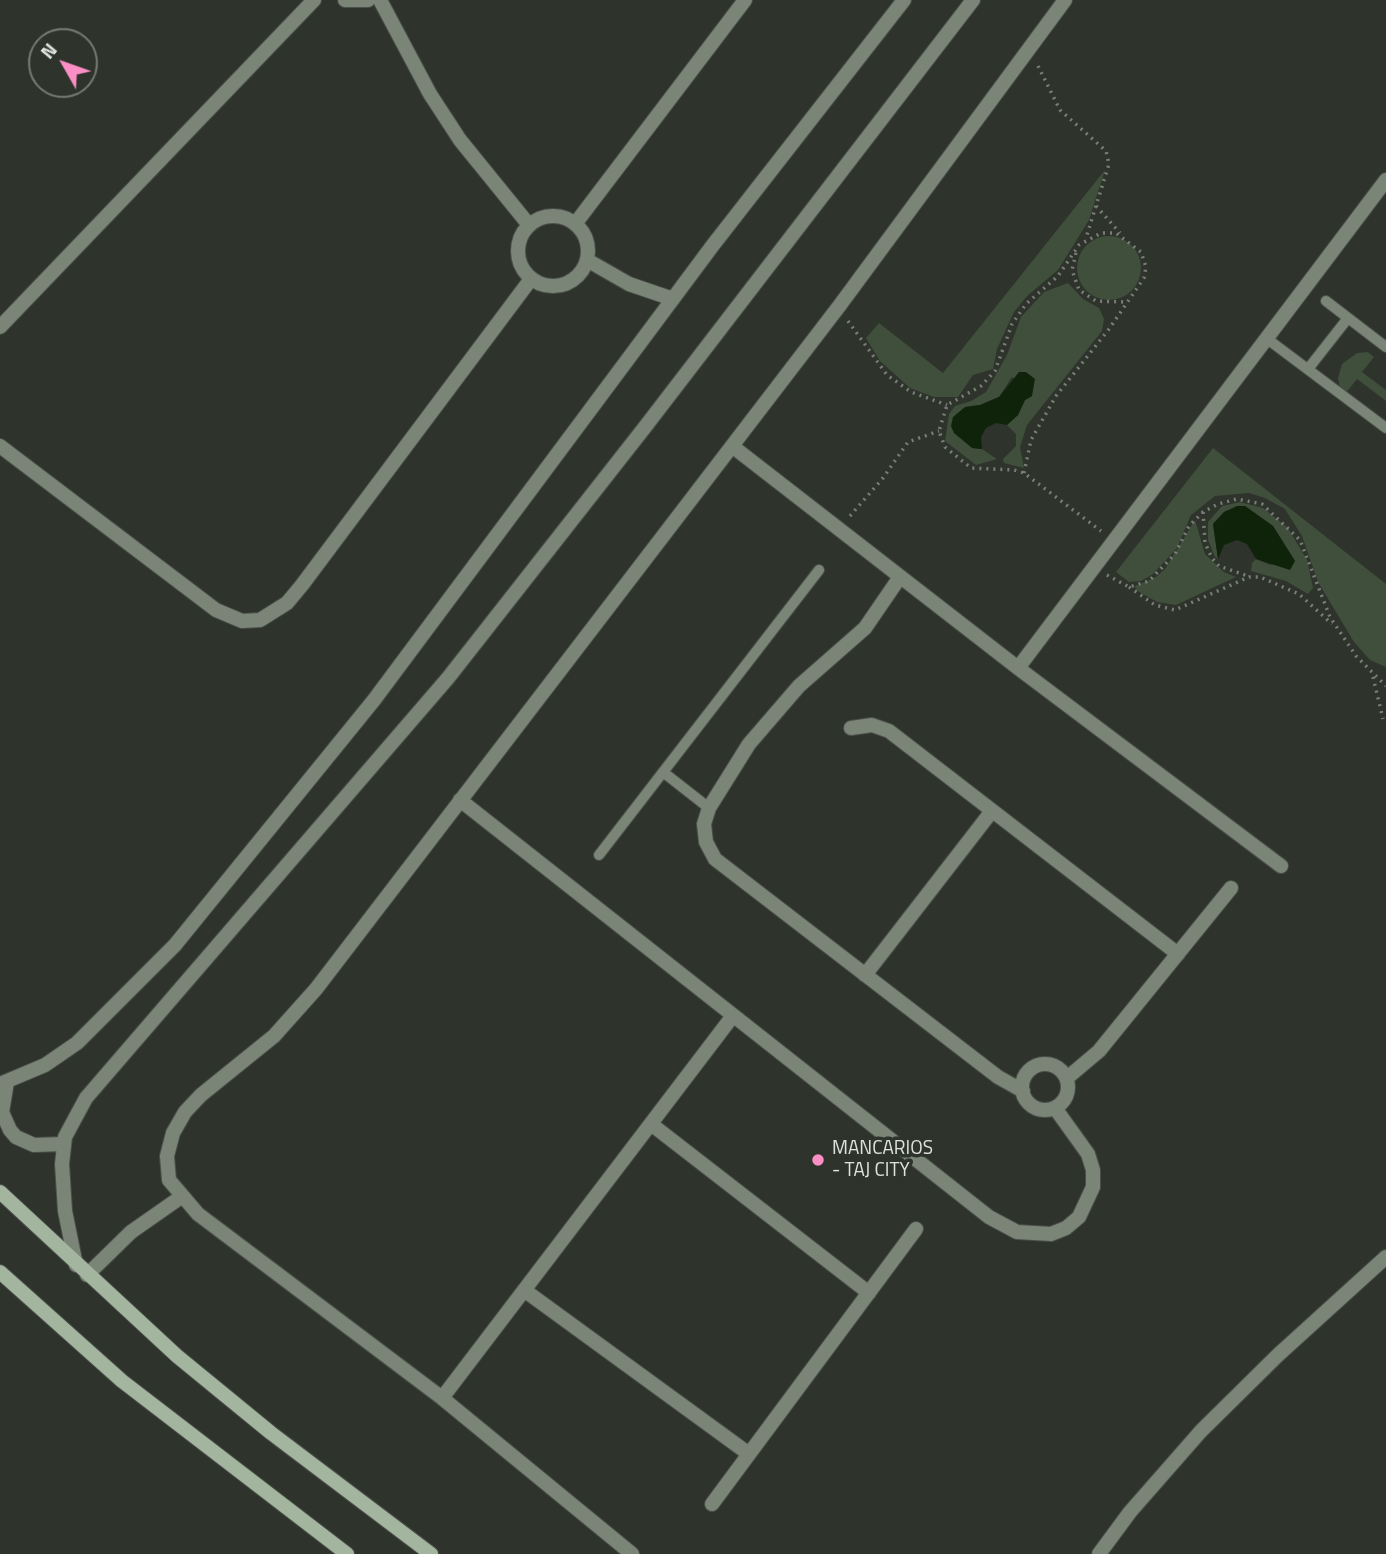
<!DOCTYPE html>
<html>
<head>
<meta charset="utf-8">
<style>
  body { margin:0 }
  #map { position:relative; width:1386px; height:1554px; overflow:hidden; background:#2e332c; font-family:"Titillium Web",sans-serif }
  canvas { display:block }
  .north { position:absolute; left:28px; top:28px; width:70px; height:70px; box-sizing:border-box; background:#2e332c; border:2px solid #757974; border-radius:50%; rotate:310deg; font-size:19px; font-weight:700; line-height:28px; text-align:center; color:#dfe3df }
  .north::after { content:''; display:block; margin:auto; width:24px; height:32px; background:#fb8fc5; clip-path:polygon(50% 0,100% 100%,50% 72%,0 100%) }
</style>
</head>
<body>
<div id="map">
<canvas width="1386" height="1554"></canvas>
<div class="north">N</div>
</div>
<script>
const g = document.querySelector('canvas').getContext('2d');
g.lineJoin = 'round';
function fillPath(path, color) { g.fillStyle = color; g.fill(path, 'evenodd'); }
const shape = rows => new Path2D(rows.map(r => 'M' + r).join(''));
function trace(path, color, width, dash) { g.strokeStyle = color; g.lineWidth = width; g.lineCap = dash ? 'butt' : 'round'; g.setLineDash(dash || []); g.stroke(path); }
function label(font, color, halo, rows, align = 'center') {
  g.font = font + ' "Titillium Web",sans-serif'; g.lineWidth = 7; g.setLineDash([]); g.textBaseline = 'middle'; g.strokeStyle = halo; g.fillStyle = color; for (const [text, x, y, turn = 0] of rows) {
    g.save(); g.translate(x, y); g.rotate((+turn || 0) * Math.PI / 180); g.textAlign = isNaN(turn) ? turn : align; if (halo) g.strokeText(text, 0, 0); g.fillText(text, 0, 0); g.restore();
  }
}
fillPath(shape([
  [1105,170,1089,220,1058,270,1027,296,1014,312,997,349,993,369,973,375,958,397,934,397,910,388,880,361,866,338,879,323,943,373],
  '1077 268a32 32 0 1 1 64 0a32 32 0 1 1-64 0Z',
  [1068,283,1083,299,1099,308,1104,319,1102,331,1027,425,1020,447,1024,468,1004,463,1003,459,1016,446,1016,434,1007,425,1018,415,1025,400,1032,396,1012,377,999,397,980,405,965,407,972,448,982,449,997,459,976,465,945,441,949,414,955,406,971,401,986,392,1007,355,1021,317,1044,292],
  [1368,352,1374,357,1362,372,1386,390,1386,401,1357,379,1345,394,1340,388,1338,378,1342,364,1357,353],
  [1213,448,1386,584,1386,667,1370,660,1354,642,1318,582,1302,536,1285,509,1265,498,1249,493,1215,496,1191,515,1177,548,1153,574,1141,581,1129,582,1116,572],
  [1240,502,1263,508,1288,528,1307,560,1313,588,1308,594,1286,581,1251,571,1252,563,1256,559,1270,565,1295,561,1273,526,1245,506,1224,512,1213,524,1218,559,1215,557,1208,540,1208,522,1222,506],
  [1195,520,1205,554,1224,572,1236,577,1176,605,1157,602,1136,590,1135,586,1156,577,1165,569]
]), '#404e3c');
fillPath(shape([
  [1019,372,1026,372,1035,379,1032,396,1025,400,1018,415,1007,425,996,423,986,428,981,437,982,449,972,448,954,433,951,426,953,417,965,407,980,405,999,397],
  [1237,506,1245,506,1273,526,1295,561,1290,570,1256,559,1247,544,1237,540,1224,545,1218,559,1213,524,1224,512]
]), '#0f230a');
const service = shape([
  [1326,301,1386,347],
  [1266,338,1386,428],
  [1308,369,1348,318],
  [663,772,709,808],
  [599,855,819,570]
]);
const minor = shape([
  [345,0,368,0],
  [380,0,430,94,460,140,529,225],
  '518 251a35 35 0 1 1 70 0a35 35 0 1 1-70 0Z',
  [575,224,745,0],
  [587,260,629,284,673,299],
  [0,327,314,0],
  [0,446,216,610,242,621,260,620,287,603,302,585,531,279],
  [732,446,1018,668,1281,866],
  [900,577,865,628,799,686,749,744,709,808,704,824,706,842,715,859,998,1077,1023,1091],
  [1018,668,1386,180],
  [851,728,872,725,889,731,1178,954],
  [460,800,989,1217,1017,1232,1051,1234,1066,1228,1079,1217,1093,1187,1093,1170,1088,1154,1055,1108],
  [865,975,992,811],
  '1022 1087a23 23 0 1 1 46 0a23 23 0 1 1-46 0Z',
  [1067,1078,1099,1051,1231,888],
  [7,1082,2,1112,10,1130,16,1137,34,1145,63,1144],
  [0,1084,45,1065,77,1043,175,945,374,700,713,245,904,0],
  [651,1124,869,1293],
  [76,1265,65,1211,62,1164,65,1137,86,1098,448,678,645,427,973,0],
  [87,1275,131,1232,181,1197],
  [524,1290,749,1454],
  [442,1398,732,1017],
  [712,1504,916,1229],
  [632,1554,442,1398,198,1214,169,1180,167,1156,173,1133,185,1112,201,1095,274,1036,316,989,840,305,1065,0],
  [1099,1554,1130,1512,1201,1431,1278,1355,1386,1257]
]);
const secondary = shape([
  [0,1192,177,1356,271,1433,431,1554],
  [0,1272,122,1381,347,1554]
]);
trace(service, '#4a4f49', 12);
trace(minor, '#4a4f49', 16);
trace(secondary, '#4a4f49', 16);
trace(shape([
  [1038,66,1060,110,1106,151,1109,164,1086,238],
  [1096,206,1120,233],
  [1076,253,1072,270,1079,290,1096,301,1125,302],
  [848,321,887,375,911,392,947,405],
  [1024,473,1031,440,1056,396,1109,329,1144,278,1146,267,1141,252,1116,233,1101,233,1079,245,1058,276,1026,304,1012,324,995,371,981,386,947,405,939,431,945,447,971,468,1014,470,1024,473,1101,531],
  [1203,512,1205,543,1212,558,1219,566,1248,576],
  [850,516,883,478,908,442,939,431],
  [1107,575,1129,587,1149,581,1175,554,1189,526,1203,512,1218,504,1237,499,1262,504,1300,540,1330,617,1356,656,1386,686],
  [1129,587,1155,605,1175,610,1249,577,1260,577,1299,594,1332,624],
  [1373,677,1383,719]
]), '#797e78', 3.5, [2, 5]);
trace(service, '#7a8577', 10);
trace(minor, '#7a8577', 14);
trace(secondary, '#a3b49f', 14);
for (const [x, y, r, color] of [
  [818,1160,7,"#fb8fc5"]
]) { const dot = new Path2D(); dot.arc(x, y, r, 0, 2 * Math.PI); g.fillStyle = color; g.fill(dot); trace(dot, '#2e332c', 2.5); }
label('19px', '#dfe3df', '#2e332c', [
  ["MANCARIOS",832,1149],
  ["- TAJ CITY",832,1171]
], 'left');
</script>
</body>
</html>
